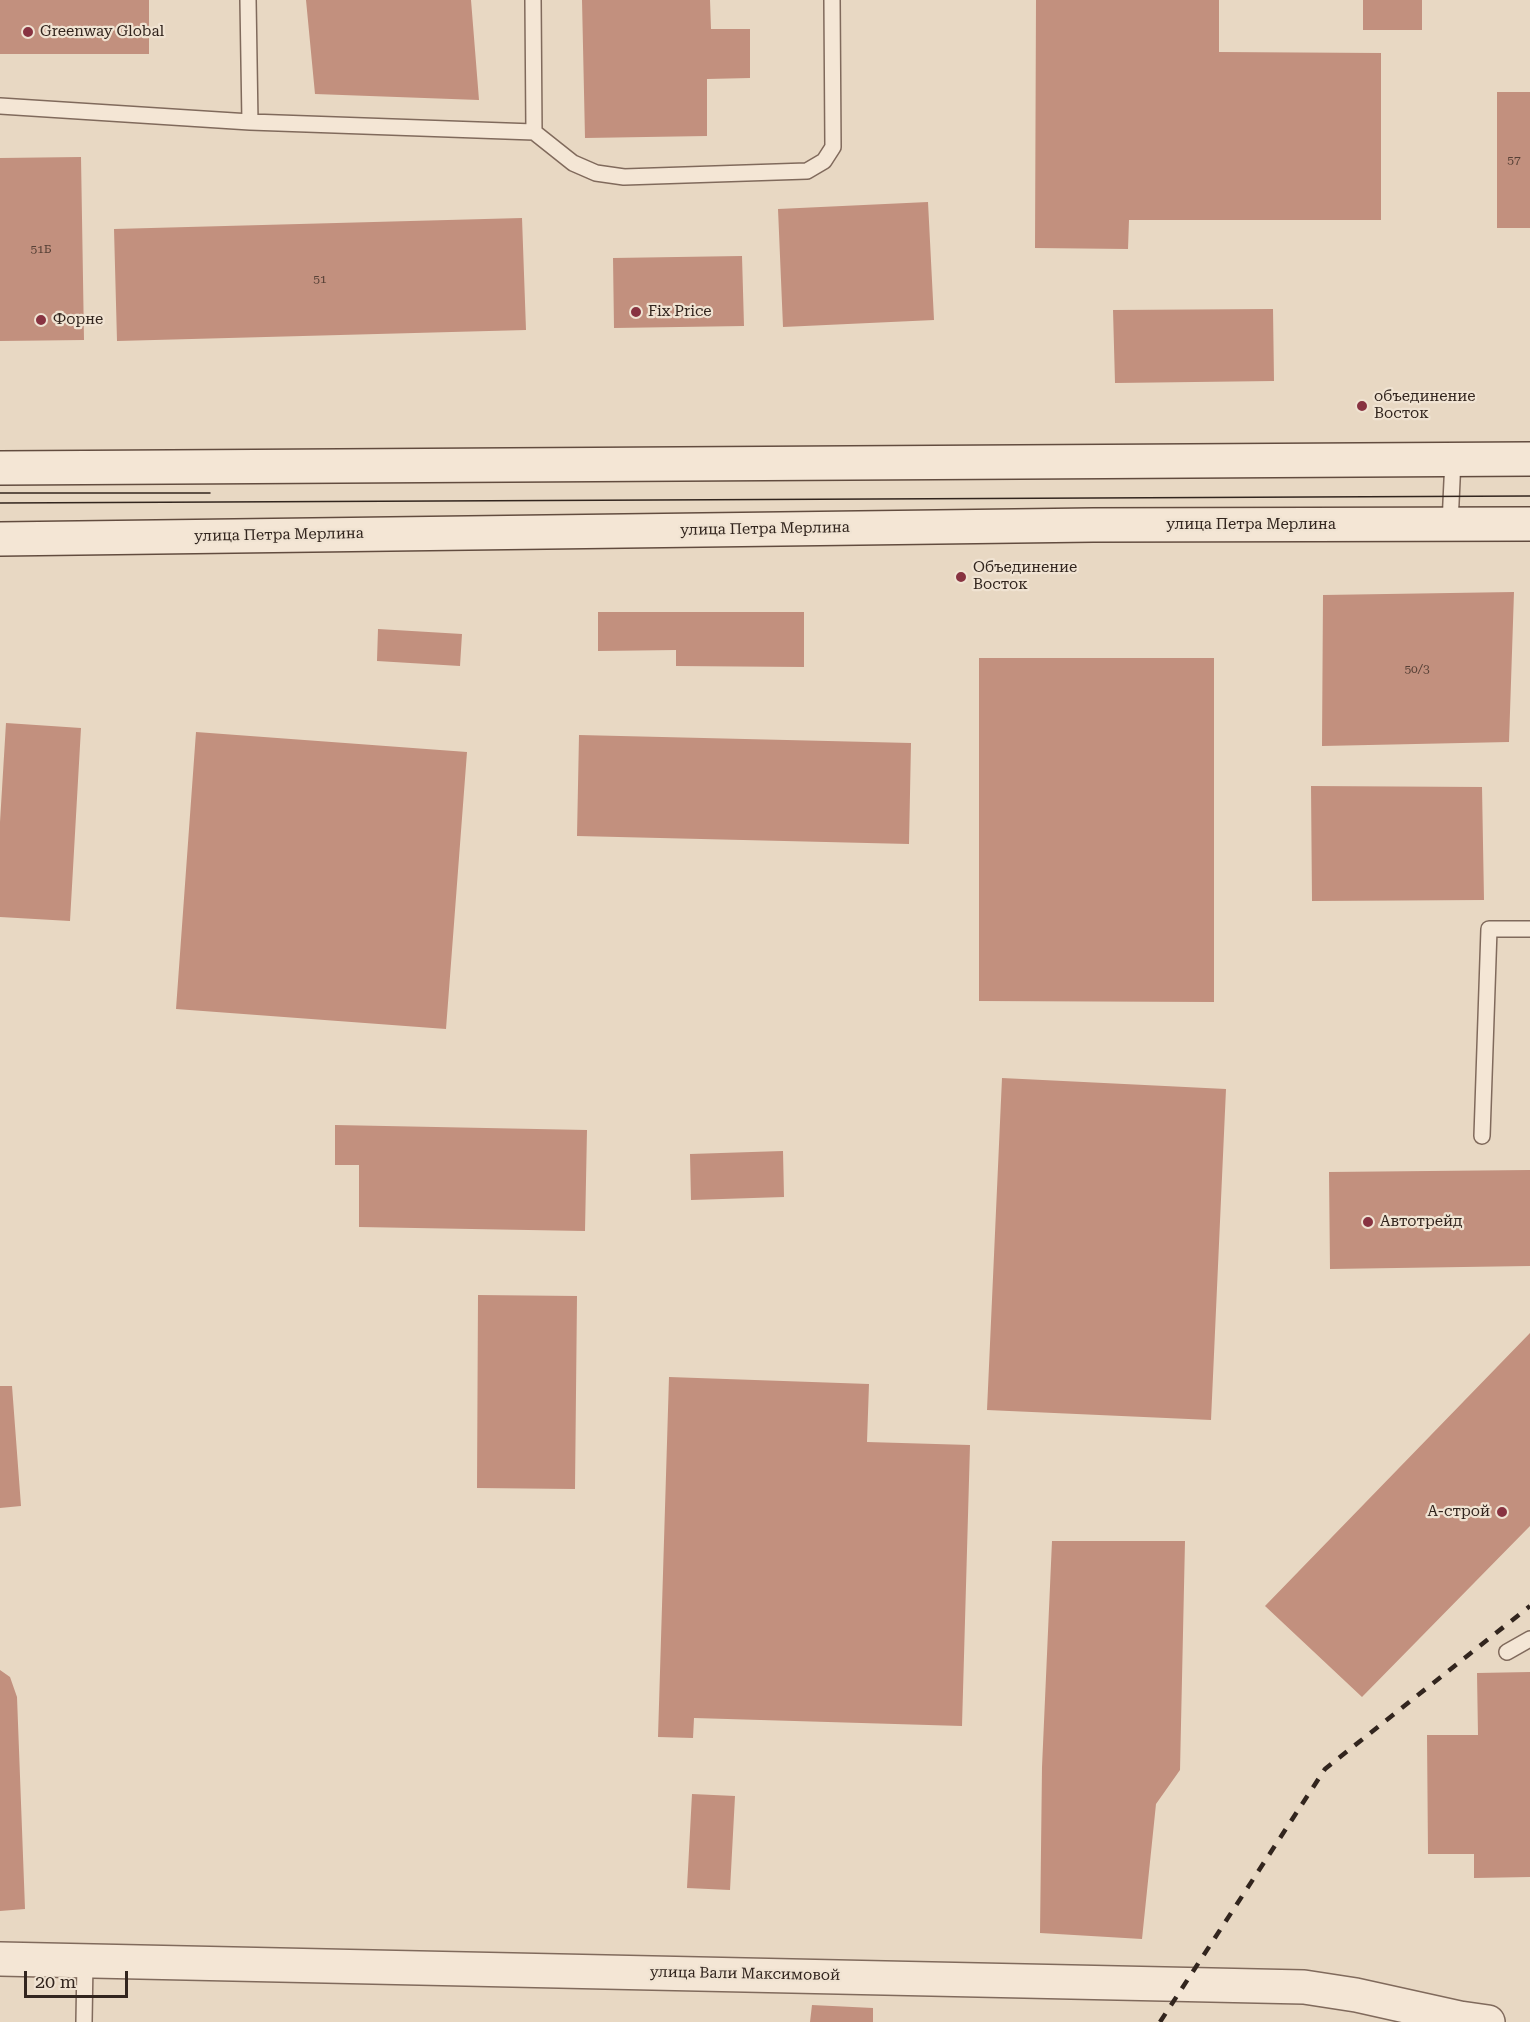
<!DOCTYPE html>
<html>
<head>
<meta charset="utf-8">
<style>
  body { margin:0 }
  #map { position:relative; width:1530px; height:2022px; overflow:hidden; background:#e8d8c3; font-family:"Roboto Serif",serif }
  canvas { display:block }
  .scale { position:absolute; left:24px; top:1971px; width:104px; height:27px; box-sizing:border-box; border:3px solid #32251e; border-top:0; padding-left:8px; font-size:18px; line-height:21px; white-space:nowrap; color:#32251e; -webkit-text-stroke:4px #f0e3d2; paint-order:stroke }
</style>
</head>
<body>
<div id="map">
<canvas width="1530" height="2022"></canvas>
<div class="scale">20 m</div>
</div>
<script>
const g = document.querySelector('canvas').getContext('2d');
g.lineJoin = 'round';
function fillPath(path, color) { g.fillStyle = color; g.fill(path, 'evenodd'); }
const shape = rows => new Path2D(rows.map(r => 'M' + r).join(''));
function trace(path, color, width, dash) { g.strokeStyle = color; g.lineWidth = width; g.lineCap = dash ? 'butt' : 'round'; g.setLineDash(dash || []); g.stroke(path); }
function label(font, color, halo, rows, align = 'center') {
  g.font = font + ' "Roboto Serif",serif'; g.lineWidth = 4.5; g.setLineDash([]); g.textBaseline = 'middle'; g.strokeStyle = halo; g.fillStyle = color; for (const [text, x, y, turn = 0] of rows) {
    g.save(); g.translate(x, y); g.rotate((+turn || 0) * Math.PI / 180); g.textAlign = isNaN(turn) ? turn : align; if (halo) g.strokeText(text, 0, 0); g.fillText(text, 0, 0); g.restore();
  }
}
fillPath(shape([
  [0,0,149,0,149,54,0,54],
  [306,0,471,0,479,100,315,94],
  [582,0,710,0,711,29,750,29,750,78,707,79,707,136,585,138],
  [1036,0,1219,0,1219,52,1381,53,1381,220,1129,220,1128,249,1035,248],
  [1363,0,1422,0,1422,30,1363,30],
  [1497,92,1530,92,1530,228,1497,228],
  [81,157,84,340,0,341,0,158],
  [928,202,934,320,783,327,778,209],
  [522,218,526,330,117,341,114,229],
  [742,256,744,326,614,328,613,258],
  [1273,309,1274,381,1115,383,1113,310],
  [1514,592,1509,742,1322,746,1323,595],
  [598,612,804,612,804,667,676,666,676,650,598,651],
  [378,629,462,634,460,666,377,661],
  [979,658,1214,658,1214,1002,979,1001],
  [6,723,81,728,70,921,0,917,0,822],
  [196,732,467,752,446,1029,176,1009],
  [579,735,911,743,909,844,577,836],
  [1311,786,1482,787,1484,900,1312,901],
  [1002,1078,1226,1089,1211,1420,987,1410],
  [335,1125,587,1130,585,1231,359,1227,359,1165,335,1165],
  [783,1151,784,1197,691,1200,690,1154],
  [1530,1170,1530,1266,1330,1269,1329,1172],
  [478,1295,577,1296,575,1489,477,1488],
  [1530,1333,1530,1526,1362,1697,1265,1606],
  [669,1377,869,1384,867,1442,970,1445,962,1726,694,1718,693,1738,658,1737],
  [0,1386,12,1386,21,1506,0,1508],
  [1052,1541,1185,1541,1180,1770,1156,1804,1142,1939,1040,1933,1042,1767],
  [0,1670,10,1677,17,1697,25,1909,0,1911],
  [1530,1672,1530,1877,1474,1878,1474,1854,1428,1854,1427,1735,1478,1735,1477,1673],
  [692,1794,735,1796,730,1890,687,1888],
  [812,2005,873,2008,873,2022,810,2022]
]), '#c2907e');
const service = shape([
  [0,106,250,122,248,0],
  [250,122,534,132,533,0],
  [534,132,573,163,596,173,624,177,807,171,824,161,833,147,832,0],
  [1450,524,1453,459],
  [1482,1136,1489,929,1530,929],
  [1507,1652,1530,1639],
  [84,2022,85,1961]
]);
const tertiary = shape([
  [0,1959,1304,1987,1356,1995,1460,2018,1488,2022]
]);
const secondary = shape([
  [0,468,1530,459],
  [0,539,1093,525,1530,524]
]);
trace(service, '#806a5c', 18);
trace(tertiary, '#806a5c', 36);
trace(secondary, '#624c3f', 36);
trace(service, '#f4e6d5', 15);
trace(tertiary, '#f4e6d5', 33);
trace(secondary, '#f4e6d5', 33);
trace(shape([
  [0,493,210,493],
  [0,503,1530,496]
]), '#32251e', 1.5);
trace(shape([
  [1160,2022,1325,1769,1530,1606]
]), '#32251e', 4.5, [10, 10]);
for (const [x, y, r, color] of [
  [28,32,6,"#883341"],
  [636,312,6,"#883341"],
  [41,320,6,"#883341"],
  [1362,406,6,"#883341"],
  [961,577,6,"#883341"],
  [1368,1222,6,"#883341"],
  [1502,1512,6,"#883341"]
]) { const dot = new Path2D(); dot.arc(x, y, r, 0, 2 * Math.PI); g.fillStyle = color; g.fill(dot); trace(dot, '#f0e3d2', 2); }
label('12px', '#564036', null, [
  ["57",1514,160],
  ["51Б",41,249],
  ["51",320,279],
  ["50/3",1417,669]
]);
label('15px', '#32251e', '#f0e3d2', [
  ["Greenway Global",40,32],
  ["Fix Price",648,312],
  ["Форне",53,320],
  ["объединение",1374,397],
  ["Восток",1374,414],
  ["Объединение",973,568],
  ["Восток",973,585],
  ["Автотрейд",1380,1222],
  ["А-строй",1490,1512,"right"]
], 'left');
label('15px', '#32251e', '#f0e3d2', [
  ["улица Петра Мерлина",1251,525],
  ["улица Петра Мерлина",765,529,-1],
  ["улица Петра Мерлина",279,535,-1],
  ["улица Вали Максимовой",745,1974,1]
]);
</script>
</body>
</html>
